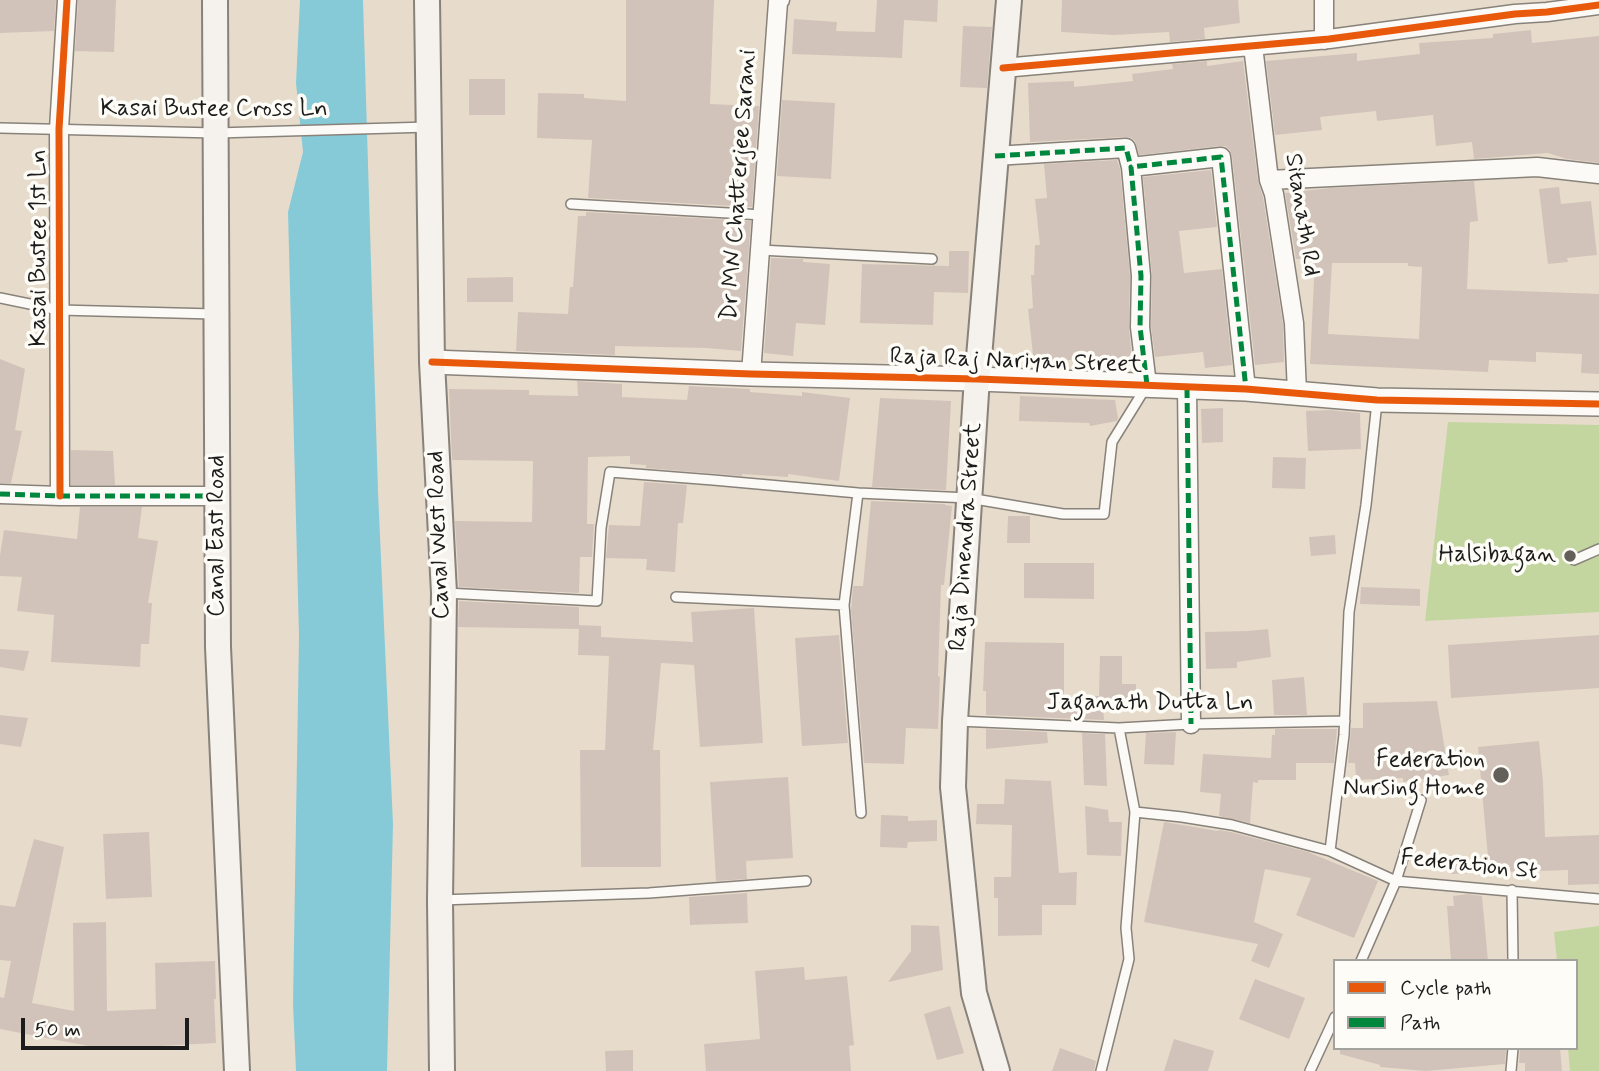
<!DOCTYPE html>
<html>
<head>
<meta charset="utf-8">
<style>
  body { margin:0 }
  #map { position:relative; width:1599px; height:1071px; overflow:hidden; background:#e7dccb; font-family:Mynerve,sans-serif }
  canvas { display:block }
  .legend { position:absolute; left:1333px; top:959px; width:245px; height:91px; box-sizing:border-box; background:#fdfcf7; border:2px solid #a3a29f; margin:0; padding:9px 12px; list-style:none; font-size:21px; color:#1c1c1c }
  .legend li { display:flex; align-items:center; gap:14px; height:35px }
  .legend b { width:35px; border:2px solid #a3a29f }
  .scale { position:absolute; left:21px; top:1018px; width:168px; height:32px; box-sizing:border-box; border:4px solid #1c1c1c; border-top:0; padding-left:9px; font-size:21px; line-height:24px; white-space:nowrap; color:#1c1c1c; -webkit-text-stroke:5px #fdfcf7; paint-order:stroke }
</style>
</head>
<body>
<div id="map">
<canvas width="1599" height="1071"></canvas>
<ul class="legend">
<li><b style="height:9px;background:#e8590c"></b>Cycle path</li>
<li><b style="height:9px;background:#00873e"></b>Path</li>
</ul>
<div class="scale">50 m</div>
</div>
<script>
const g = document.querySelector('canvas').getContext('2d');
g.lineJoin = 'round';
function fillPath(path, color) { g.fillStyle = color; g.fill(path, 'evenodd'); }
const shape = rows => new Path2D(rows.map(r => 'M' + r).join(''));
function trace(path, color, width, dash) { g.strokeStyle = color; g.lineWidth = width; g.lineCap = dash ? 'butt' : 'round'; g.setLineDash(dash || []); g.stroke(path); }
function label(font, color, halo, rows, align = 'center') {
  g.font = font + ' Mynerve,sans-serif'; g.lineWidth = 7; g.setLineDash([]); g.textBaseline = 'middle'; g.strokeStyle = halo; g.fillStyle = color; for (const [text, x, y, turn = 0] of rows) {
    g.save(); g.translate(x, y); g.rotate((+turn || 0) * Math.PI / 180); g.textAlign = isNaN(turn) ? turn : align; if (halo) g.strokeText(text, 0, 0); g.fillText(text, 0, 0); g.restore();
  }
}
fillPath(shape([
  [1448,422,1599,425,1599,612,1425,621],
  [1599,926,1599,1071,1570,1071,1568,1048,1576,1048,1576,961,1557,961,1554,932]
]), '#c4d6a0');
fillPath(shape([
  [300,0,363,0,378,492,393,824,387,1071,296,1071,293,1004,299,636,288,212,303,152,296,83]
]), '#87cad7');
fillPath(shape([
  [0,0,56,0,54,31,0,33],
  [78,0,116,0,114,52,75,51],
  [626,0,714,0,710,104,759,106,752,207,588,198,592,140,537,138,538,93,584,94,584,98,626,101],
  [877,0,938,0,937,22,904,20,902,58,792,54,794,19,837,22,836,31,875,32],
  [1062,0,1238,0,1240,23,1204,28,1205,39,1170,42,1169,32,1114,35,1061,32],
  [963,26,992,27,987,88,960,87],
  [1531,30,1532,43,1599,36,1599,163,1567,159,1548,153,1474,159,1472,142,1436,146,1433,115,1377,121,1376,111,1320,117,1322,130,1275,135,1266,61,1357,53,1357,61,1420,54,1419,43,1493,38,1493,34],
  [1207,61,1207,66,1243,61,1258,181,1263,197,1283,324,1284,362,1255,365,1232,156,1230,150,1225,146,1220,146,1139,155,1135,141,1131,138,1125,137,1030,142,1028,83,1074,81,1074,87,1133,81,1132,74,1173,69,1172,64],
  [469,79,505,79,505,115,469,115],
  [782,100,835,103,831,179,777,176],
  [1117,160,1120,169,1130,276,1129,327,1132,360,1097,364,1096,357,1034,364,1028,309,1033,308,1031,275,1034,275,1035,245,1040,245,1035,199,1047,198,1044,164],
  [1211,170,1217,227,1179,231,1184,273,1222,269,1232,365,1205,368,1203,352,1155,357,1151,326,1152,275,1143,177],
  [1474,181,1478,221,1470,222,1467,289,1599,294,1599,374,1581,373,1582,354,1536,352,1536,362,1489,360,1488,372,1310,364,1315,259,1296,259,1285,193,1330,188],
  [1332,263,1408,263,1408,266,1422,267,1419,339,1328,334],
  [1559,187,1561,204,1591,201,1597,255,1567,258,1568,262,1548,264,1539,189],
  [586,212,751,221,741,351,706,348,615,346,615,355,516,351,518,312,568,314,570,287,573,287,578,216,586,216],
  [949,251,969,251,968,293,934,292,933,325,860,323,862,264,949,266],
  [771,258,803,259,803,262,830,264,825,325,796,323,793,356,764,353],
  [513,277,513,302,467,302,467,278],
  [0,359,25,369,15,430,22,431,11,483,0,483],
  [577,381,622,384,622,397,687,400,689,386,750,389,750,392,802,396,802,392,850,398,839,481,788,474,788,477,742,474,742,476,646,468,646,465,630,464,630,456,588,457,587,524,594,524,592,557,580,557,579,593,459,587,455,521,532,522,533,461,452,460,449,389,529,390,529,395,578,396],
  [1020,396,1115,400,1118,418,1117,421,1090,426,1089,423,1019,421],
  [880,398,951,401,946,490,872,487],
  [1223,408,1223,442,1202,443,1201,409],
  [1329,410,1360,413,1361,449,1308,451,1306,411],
  [71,450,113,451,115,485,71,485],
  [1273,457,1306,458,1305,489,1272,488],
  [644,482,687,485,683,523,678,523,675,572,646,570,647,559,606,558,609,525,640,526],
  [871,501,945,504,945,505,952,506,944,585,941,585,938,676,940,677,938,729,906,728,904,764,864,763,851,611,853,586,863,586],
  [80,507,142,507,138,538,158,541,148,603,152,603,149,644,141,644,140,667,51,662,54,615,17,611,22,577,0,576,0,555,4,530,77,539],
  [1008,516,1030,516,1030,543,1007,543],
  [1335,535,1336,554,1311,556,1309,537],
  [1024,563,1094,563,1094,599,1024,598],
  [1361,587,1420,589,1420,606,1360,604],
  [459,601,579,607,579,629,458,627],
  [754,608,763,743,700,747,694,665,661,663,653,750,660,750,661,867,581,867,580,750,605,750,609,656,578,655,579,625,601,626,601,637,693,642,691,612],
  [1268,629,1271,657,1237,662,1237,668,1206,669,1205,632,1248,631],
  [839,635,848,743,802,746,795,638],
  [1599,635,1599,688,1451,698,1448,645],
  [985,642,1064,643,1064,696,1099,696,1100,656,1122,656,1122,684,1136,684,1136,703,1103,703,1104,720,986,715,986,691,983,691],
  [0,649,29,651,24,671,0,667],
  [1304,677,1307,715,1274,715,1272,680],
  [1437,701,1449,775,1403,782,1403,778,1356,780,1355,763,1348,763,1351,728,1363,728,1363,703],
  [0,715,28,718,21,747,0,744],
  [986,729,1047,732,1048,743,986,749],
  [1275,729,1337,729,1334,763,1296,763,1296,780,1258,780,1258,783,1253,782,1250,823,1219,816,1221,794,1200,792,1203,754,1271,758,1272,735,1275,735],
  [1176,732,1174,765,1144,764,1146,733],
  [1082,733,1105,734,1107,786,1084,785],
  [1539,741,1543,782,1545,837,1599,835,1599,884,1568,885,1568,870,1451,874,1450,862,1488,857,1478,747],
  [788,777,793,858,746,861,747,879,716,881,710,782],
  [1005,779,1051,781,1059,873,1077,872,1076,905,1042,905,1042,935,998,936,998,898,994,898,994,877,1011,877,1012,825,976,824,977,804,1004,804],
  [1085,806,1108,810,1109,822,1122,822,1121,856,1087,855],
  [881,815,908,816,908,821,937,820,937,841,908,842,907,848,880,847],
  [1164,822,1218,831,1218,830,1231,832,1308,852,1378,881,1354,938,1296,915,1311,878,1265,869,1254,922,1283,934,1269,968,1251,961,1258,944,1144,922],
  [149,832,152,897,106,899,103,834],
  [34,839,64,847,32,1003,74,1011,73,923,106,922,107,1011,156,1009,155,963,215,961,216,999,214,999,216,1043,104,1049,0,1029,0,997,4,998,11,961,0,960,0,905,15,907],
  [747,893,748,923,690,925,689,897],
  [1468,894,1482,896,1488,961,1451,961,1447,906,1454,906,1453,896],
  [911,925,939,926,943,970,888,982,911,951],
  [804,967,805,980,847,976,854,1045,849,1046,851,1071,706,1071,704,1044,760,1039,755,971],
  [1255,979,1305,998,1289,1039,1239,1019],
  [950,1006,964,1053,937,1060,924,1014],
  [1174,1039,1214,1051,1208,1071,1164,1071],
  [1060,1048,1096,1061,1094,1071,1052,1071],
  [1340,1048,1506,1048,1505,1064,1426,1071,1380,1067,1380,1065,1340,1054],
  [1520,1048,1560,1048,1562,1071,1525,1071,1525,1063,1519,1063],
  [633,1050,633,1071,606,1071,605,1051]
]), '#d2c3ba');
const service = shape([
  [0,128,216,133,429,127],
  [571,204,763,215],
  [760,250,932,259],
  [0,298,59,310,214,314],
  [858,493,844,605,861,813],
  [1574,560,1599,549],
  [446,593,597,601,601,528,610,472,713,480,858,493,969,498,1063,514,1104,514,1112,442,1146,387],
  [676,597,844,605],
  [958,721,1119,728,1191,724,1345,721],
  [1135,812,1182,817,1232,825,1330,851,1396,881,1599,899],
  [1330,851,1344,735,1349,612,1366,505,1377,402],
  [1512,890,1513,961],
  [440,900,649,893,806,881],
  [1361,961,1396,881,1421,800],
  [1101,1071,1129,959,1126,928,1135,812,1119,728],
  [1310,1071,1335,1017],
  [1511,1071,1513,1048]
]);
const minor = shape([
  [1324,0,1324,40],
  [1253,46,1269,180,1274,194,1294,323,1297,393],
  [1003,68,1329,39,1515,14,1547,12,1599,5],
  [995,156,1126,148,1131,167],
  [1269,180,1537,167,1599,174],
  [751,374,778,2,780,0],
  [1147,385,1140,327,1141,276,1131,167,1221,157,1246,389],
  [1187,388,1191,724],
  [0,494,60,496,218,496],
  [60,496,59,129,67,0]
]);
const tertiary = shape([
  [432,362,751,374,977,379,1246,389,1377,400,1599,404]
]);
const secondary = shape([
  [215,0,218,647,237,1071],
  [427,0,432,362,444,593,440,900,442,1071],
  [997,1071,974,993,953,787,955,721,976,393,1009,0]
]);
trace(service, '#88827a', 12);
trace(minor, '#88827a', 21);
trace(tertiary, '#88827a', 26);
trace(secondary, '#88827a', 28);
trace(service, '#fbfaf7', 9);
trace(minor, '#fbfaf7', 18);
trace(tertiary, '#fbfaf7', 23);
trace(secondary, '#f5f1ec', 24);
trace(shape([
  [995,156,1126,148,1131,167],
  [1147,385,1140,327,1141,276,1131,167,1221,157,1246,389],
  [1187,388,1191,724],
  [0,494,60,496,218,496]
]), '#00873e', 5, [10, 5]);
trace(shape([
  [1003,68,1329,39,1515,14,1547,12,1599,5],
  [432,362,751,374,977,379,1246,389,1377,400,1599,404],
  [60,496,59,129,67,0]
]), '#e8590c', 7);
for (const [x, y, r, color] of [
  [1570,556,7,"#635f59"],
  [1501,775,9,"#635f59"]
]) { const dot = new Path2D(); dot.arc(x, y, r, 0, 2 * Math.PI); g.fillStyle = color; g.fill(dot); trace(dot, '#fdfcf7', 2.5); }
label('24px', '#1c1c1c', '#fdfcf7', [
  ["Kasai Bustee Cross Ln",214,110],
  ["Dr MN Chatterjee Sarani",740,185,-86],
  ["Sitanath Rd",1301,215,81],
  ["Kasai Bustee 1st Ln",40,248,-90],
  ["Raja Raj Nariyan Street",1016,362,2],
  ["Canal West Road",440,535,-92],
  ["Canal East Road",218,536,-90],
  ["Raja Dinendra Street",967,537,-86],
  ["Jaganath Dutta Ln",1150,704],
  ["Federation St",1469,866,6]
]);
label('24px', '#1c1c1c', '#fdfcf7', [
  ["Halsibagan",1556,556],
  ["Federation",1485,761],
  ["Nursing Home",1485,789]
], 'right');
</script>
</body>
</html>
